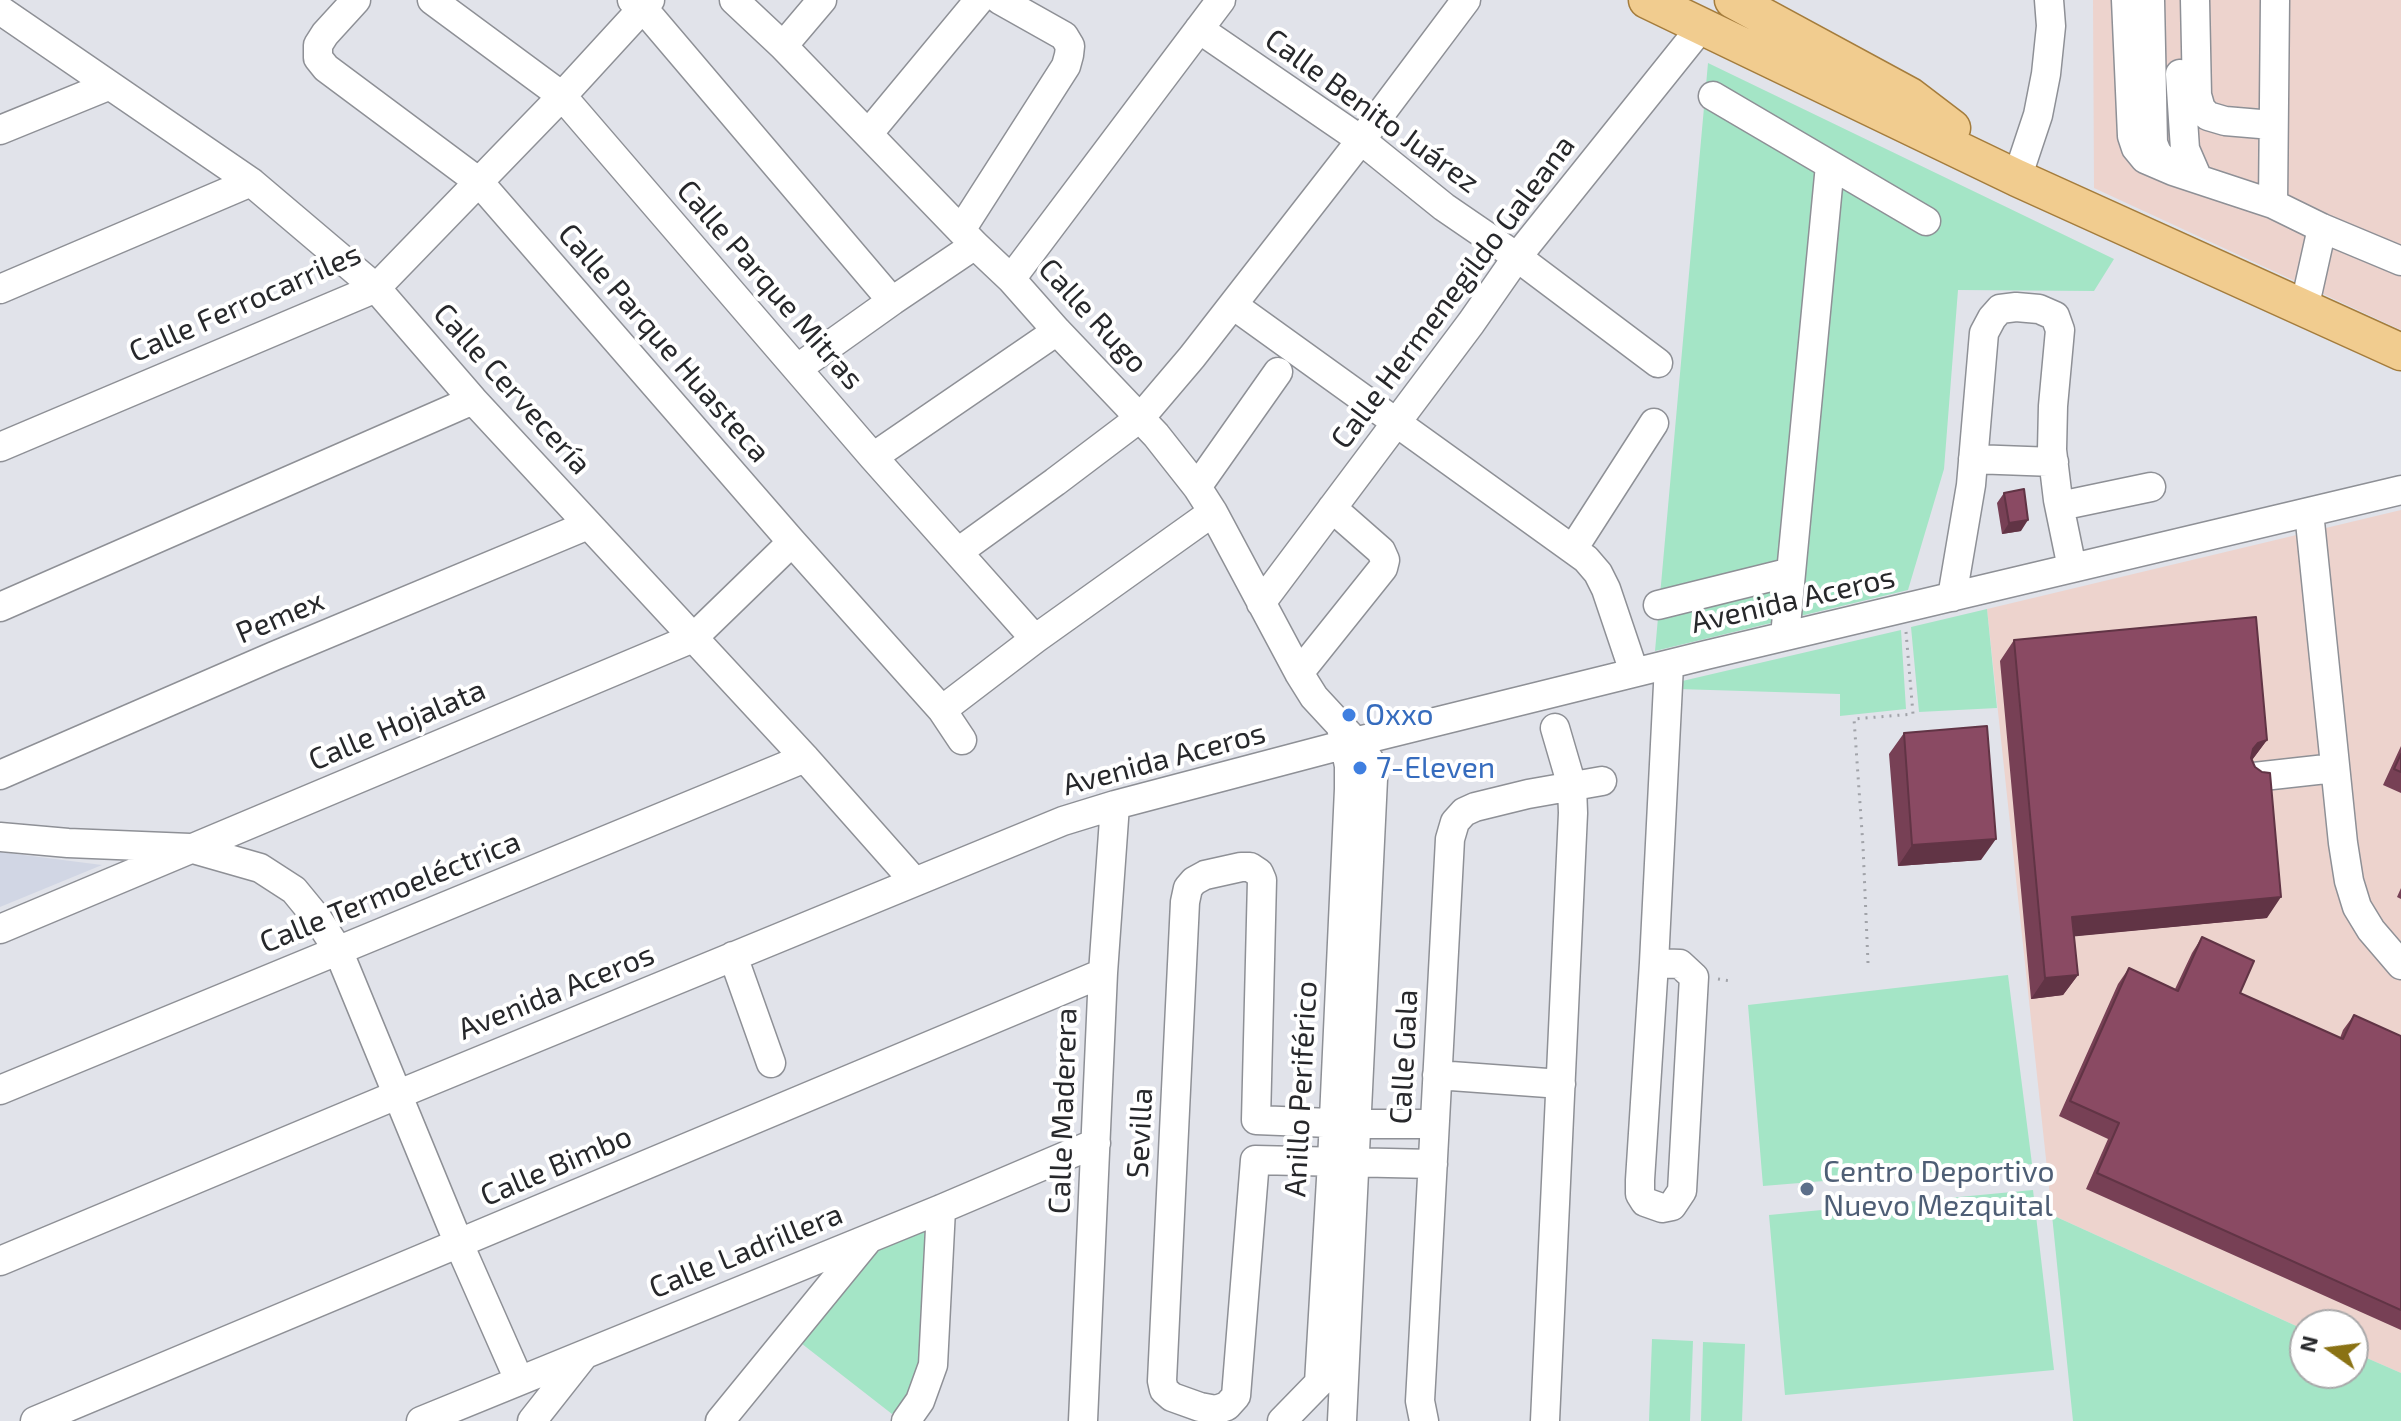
<!DOCTYPE html>
<html>
<head>
<meta charset="utf-8">
<style>
  body { margin:0 }
  #map { position:relative; width:2401px; height:1421px; overflow:hidden; background:#e1e3ea; font-family:"Exo 2",sans-serif }
  canvas { display:block }
  .north { position:absolute; left:2289px; top:1309px; width:80px; height:80px; box-sizing:border-box; background:#fff; border:2px solid #a9a9aa; border-radius:50%; rotate:284deg; font-size:22px; font-weight:700; line-height:32px; text-align:center; color:#27282b }
  .north::after { content:''; display:block; margin:auto; width:28px; height:36px; background:#8a7214; clip-path:polygon(50% 0,100% 100%,50% 72%,0 100%) }
</style>
</head>
<body>
<div id="map">
<canvas width="2401" height="1421"></canvas>
<div class="north">N</div>
</div>
<script>
const g = document.querySelector('canvas').getContext('2d');
g.lineJoin = 'round';
function fillPath(path, color) { g.fillStyle = color; g.fill(path, 'evenodd'); }
const shape = rows => new Path2D(rows.map(r => 'M' + r).join(''));
function trace(path, color, width, dash) { g.strokeStyle = color; g.lineWidth = width; g.lineCap = dash ? 'butt' : 'round'; g.setLineDash(dash || []); g.stroke(path); }
function label(font, color, halo, rows, align = 'center') {
  g.font = font + ' "Exo 2",sans-serif'; g.lineWidth = 8; g.setLineDash([]); g.textBaseline = 'middle'; g.strokeStyle = halo; g.fillStyle = color; for (const [text, x, y, turn = 0] of rows) {
    g.save(); g.translate(x, y); g.rotate((+turn || 0) * Math.PI / 180); g.textAlign = isNaN(turn) ? turn : align; if (halo) g.strokeText(text, 0, 0); g.fillText(text, 0, 0); g.restore();
  }
}
fillPath(shape([
  [0,852,102,865,0,907]
]), '#d1d6e4');
fillPath(shape([
  [2093,0,2401,0,2401,330,2094,188],
  [2401,510,2401,1373,2353,1352,2353,1325,2305,1325,2305,1330,2052,1215,1987,609]
]), '#edd3cd');
fillPath(shape([
  [1708,63,2114,259,2094,291,1958,290,1944,469,1908,590,1655,651],
  [1987,609,1997,708,1919,712,1911,627],
  [1901,630,1906,709,1840,716,1840,694,1678,689,1678,682],
  [2008,975,2032,1164,1763,1186,1748,1005],
  [2033,1190,2054,1370,1785,1395,1769,1215],
  [2052,1215,2305,1330,2305,1373,2353,1373,2353,1352,2401,1373,2401,1421,2073,1421],
  [925,1228,918,1384,892,1414,797,1340,870,1248],
  [1652,1339,1693,1341,1690,1421,1649,1421],
  [1703,1342,1745,1344,1742,1421,1701,1421]
]), '#a4e5c6');
const minor = shape([
  [356,0,325,34,318,45,318,58,326,68,479,182,792,542,942,710,962,740],
  [432,0,562,96,873,457,1035,639],
  [632,0,642,7,892,301],
  [734,0,783,46,975,245,1011,279,1057,331,1156,435,1197,487,1213,512,1299,673,1314,697,1364,751,1371,763,1373,779,1342,1421],
  [2126,0,2132,136,2136,148,2145,159,2173,171,2273,204,2322,228,2401,261],
  [2150,0,2153,143,2157,153,2170,167],
  [2195,0,2197,95,2201,109,2208,116,2225,121,2272,125],
  [0,10,251,182,376,288,473,400,805,758,914,881],
  [1199,29,1361,140,1444,207,1517,257,1658,363],
  [783,46,822,0],
  [2180,74,2185,149,2198,179],
  [1713,96,1926,221],
  [0,130,108,86],
  [868,134,979,0],
  [2017,178,2038,115,2046,74,2051,26,2049,0],
  [2273,204,2275,0],
  [961,230,1066,66,1069,55,1070,46,1064,36,1000,0],
  [1011,279,1221,0],
  [0,289,251,182],
  [1233,305,1586,559,1598,573,1606,589,1634,672],
  [2304,309,2322,228],
  [798,368,892,301,975,245],
  [0,447,376,288,562,96,650,0],
  [873,457,1057,331],
  [1973,459,2054,462],
  [1197,487,1278,372],
  [2060,506,2151,487],
  [2309,512,2343,843,2349,881,2357,907,2371,930,2401,965],
  [1573,549,1654,423],
  [958,552,1055,482,1141,417,1192,357,1361,140,1466,0],
  [1952,597,1971,485,1984,333,1992,318,2000,309,2016,307,2039,309,2055,316,2060,330,2053,406,2052,450,2058,500,2072,568],
  [1261,603,1471,323,1517,257,1703,25],
  [1658,605,1791,572],
  [0,607,473,400],
  [1785,636,1830,165],
  [1299,673,1383,568,1385,560,1381,551,1332,508],
  [942,710,1035,639,1213,512],
  [0,775,274,656,588,525],
  [2254,777,2335,768],
  [0,837,68,843,190,848,260,868,294,890,317,918,338,950,459,1244,519,1380],
  [0,929,693,638,792,542],
  [733,956,771,1063],
  [1654,963,1680,964,1694,977,1682,1191,1672,1206,1662,1208,1645,1202,1640,1194,1640,1180,1654,963,1669,665],
  [1437,1075,1561,1084],
  [0,1090,805,758],
  [1433,1164,1255,1160,1236,1396,1227,1406,1216,1410,1200,1407,1172,1397,1164,1390,1162,1381,1185,902,1188,888,1194,881,1205,875,1241,867,1250,867,1259,873,1262,880,1256,1120,1355,1124,1434,1124],
  [0,1261,399,1094,1063,821,1115,805,1354,742,1706,655,2401,490],
  [35,1421,1103,973],
  [421,1421,941,1209,1096,1143],
  [532,1421,584,1355],
  [720,1421,867,1241],
  [906,1421,920,1401,933,1365,941,1209],
  [1083,1421,1103,973,1115,805],
  [1282,1421,1319,1383,1332,1162,1349,789,1349,766,1341,727],
  [1424,1421,1420,1401,1422,1365,1450,839,1455,822,1464,812,1475,807,1528,794,1602,781],
  [1545,1421,1573,813,1572,786,1555,728]
]);
const major = shape([
  [1647,0,2017,178,2401,352],
  [1733,0,1910,96,1952,128]
]);
trace(minor, '#8e9096', 31);
trace(major, '#a47c3c', 39);
trace(shape([
  [1868,963,1863,846,1854,719,1913,714,1906,632],
  [1718,979,1730,981]
]), '#a1a3a9', 3, [2, 6]);
trace(minor, '#fff', 28);
trace(major, '#f1cc8f', 36);
fillPath(shape([
  [2004,493,2021,531,2002,534,1997,503],
  [2014,640,2267,740,2252,760,2267,918,2074,936,2078,975,2063,995,2031,999,2000,661],
  [1904,733,1981,860,1898,866,1889,754],
  [2401,746,2401,793,2383,785],
  [2401,888,2401,899,2397,897],
  [2202,937,2240,993,2340,1038,2343,1030,2354,1015,2401,1036,2401,1330,2086,1189,2108,1139,2059,1116,2118,984,2129,968,2175,989,2192,953]
]), '#774055');
fillPath(shape([
  [2028,520,2021,531,2002,534,2009,523],
  [2267,740,2252,760,2243,764,2258,743],
  [1996,839,1981,860,1898,866,1912,845],
  [2281,897,2267,918,2058,938,2072,917],
  [2078,975,2063,995,2031,999,2045,978]
]), '#613445');
const building = shape([
  [2024,489,2028,520,2009,523,2004,493,2024,489],
  [2256,617,2267,740,2258,743,2253,749,2251,758,2255,767,2262,772,2270,773,2281,897,2072,917,2078,975,2045,978,2014,640,2256,617],
  [1987,726,1996,839,1912,845,1904,733,1987,726],
  [2401,754,2401,772,2394,769,2401,754],
  [2202,937,2254,961,2240,993,2343,1039,2354,1015,2401,1036,2401,1310,2097,1173,2119,1123,2070,1101,2129,968,2178,991,2202,937]
]);
fillPath(building, '#8a4a63');
trace(building, '#613445', 2);
for (const [x, y, r, color] of [
  [1349,715,8,"#3f7fe0"],
  [1360,768,8,"#3f7fe0"],
  [1807,1189,8,"#5c6f8a"]
]) { const dot = new Path2D(); dot.arc(x, y, r, 0, 2 * Math.PI); g.fillStyle = color; g.fill(dot); trace(dot, '#fff', 3); }
label('30px', '#27282b', '#fff', [
  ["Calle Benito Juárez",1372,111,36],
  ["Calle Parque Mitras",770,285,49],
  ["Calle Hermenegildo Galeana",1453,292,-53],
  ["Calle Ferrocarriles",245,303,-24],
  ["Calle Rugo",1093,316,47],
  ["Calle Parque Huasteca",664,343,49],
  ["Calle Cervecería",512,389,48],
  ["Avenida Aceros",1793,600,-13],
  ["Pemex",280,617,-23],
  ["Calle Hojalata",397,725,-23],
  ["Avenida Aceros",1164,759,-15],
  ["Calle Termoeléctrica",390,892,-22],
  ["Avenida Aceros",556,992,-22],
  ["Calle Gala",1404,1057,-87],
  ["Anillo Periférico",1301,1089,-87],
  ["Calle Maderera",1063,1111,-88],
  ["Sevilla",1140,1133,-87],
  ["Calle Bimbo",556,1166,-23],
  ["Calle Ladrillera",746,1251,-22]
]);
label('30px', '#366cbe', '#fff', [
  ["Oxxo",1365,715],
  ["7-Eleven",1376,768]
], 'left');
label('30px', '#4e5e75', '#fff', [
  ["Centro Deportivo",1823,1172],
  ["Nuevo Mezquital",1823,1206]
], 'left');
</script>
</body>
</html>
